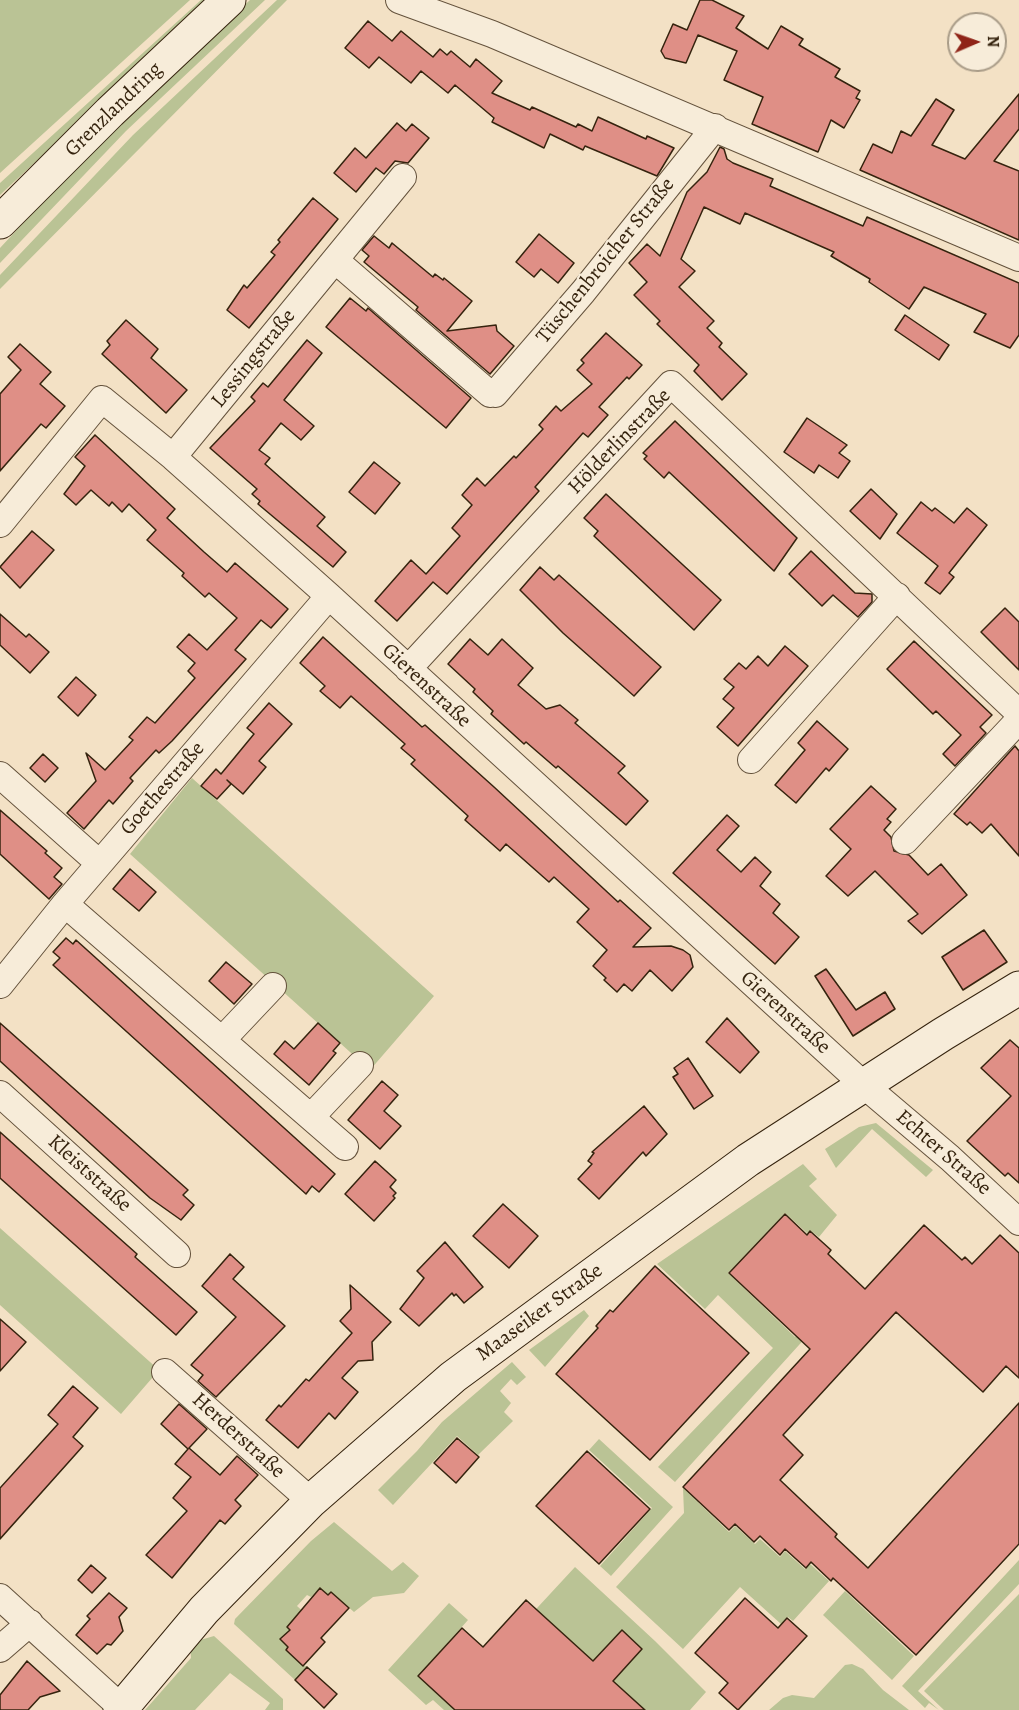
<!DOCTYPE html>
<html>
<head>
<meta charset="utf-8">
<style>
  body { margin:0 }
  #map { position:relative; width:1019px; height:1710px; overflow:hidden; background:#f3e1c5; font-family:Alegreya,serif }
  canvas { display:block }
  .north { position:absolute; left:947px; top:12px; width:60px; height:60px; box-sizing:border-box; background:#f7ecd9; border:2px solid #a99c88; border-radius:50%; rotate:88deg; font-size:16px; font-weight:700; line-height:24px; text-align:center; color:#35230e }
  .north::after { content:''; display:block; margin:auto; width:21px; height:27px; background:#8f2418; clip-path:polygon(50% 0,100% 100%,50% 72%,0 100%) }
</style>
</head>
<body>
<div id="map">
<canvas width="1019" height="1710"></canvas>
<div class="north">N</div>
</div>
<script>
const g = document.querySelector('canvas').getContext('2d');
g.lineJoin = 'round';
function fillPath(path, color) { g.fillStyle = color; g.fill(path, 'evenodd'); }
const shape = rows => new Path2D(rows.map(r => 'M' + r).join(''));
function trace(path, color, width, dash) { g.strokeStyle = color; g.lineWidth = width; g.lineCap = dash ? 'butt' : 'round'; g.setLineDash(dash || []); g.stroke(path); }
function label(font, color, halo, rows, align = 'center') {
  g.font = font + ' Alegreya,serif'; g.lineWidth = 4.5; g.setLineDash([]); g.textBaseline = 'middle'; g.strokeStyle = halo; g.fillStyle = color; for (const [text, x, y, turn = 0] of rows) {
    g.save(); g.translate(x, y); g.rotate((+turn || 0) * Math.PI / 180); g.textAlign = isNaN(turn) ? turn : align; if (halo) g.strokeText(text, 0, 0); g.fillText(text, 0, 0); g.restore();
  }
}
fillPath(shape([
  [0,0,190,0,0,173],
  [201,0,209,0,0,195,0,183],
  [250,0,265,0,126,131,0,263,0,248,52,192,165,78],
  [277,0,287,0,0,289,0,275,133,135],
  [192,778,434,996,370,1070,130,854],
  [876,1123,933,1170,926,1177,872,1129,836,1168,825,1149,859,1127],
  [803,1164,817,1179,809,1186,837,1215,819,1237,811,1231,807,1233,785,1213,728,1273,795,1337,850,1277,856,1282,675,1482,658,1467,773,1348,718,1295,705,1309,657,1264],
  [0,1228,159,1370,121,1414,0,1305],
  [584,1310,589,1316,545,1367,529,1350],
  [512,1362,526,1377,517,1385,511,1379,500,1391,511,1403,504,1412,513,1421,478,1455,457,1436,393,1505,378,1490,417,1451,442,1422],
  [599,1439,673,1507,611,1576,600,1566,652,1508,589,1450],
  [683,1488,729,1532,735,1526,755,1544,760,1539,780,1557,785,1551,805,1569,810,1564,829,1581,793,1621,788,1617,781,1624,740,1587,683,1649,616,1587,684,1513],
  [334,1522,392,1571,403,1562,419,1576,404,1593,373,1597,354,1612,331,1592,328,1595,320,1588,311,1597,307,1595,297,1606,309,1617,297,1616,287,1627,290,1630,281,1639,288,1647,286,1650,303,1666,307,1666,295,1680,234,1624,235,1619,311,1541],
  [1019,1560,1019,1584,918,1691,939,1710,929,1703,925,1708,902,1686],
  [575,1567,655,1641,706,1692,690,1710,636,1710,640,1705,613,1681,642,1649,622,1630,593,1661,513,1634],
  [845,1591,914,1656,892,1680,823,1615],
  [1019,1594,1019,1710,944,1710,924,1691],
  [449,1603,468,1620,418,1676,455,1710,444,1710,433,1700,426,1705,388,1670],
  [214,1636,283,1699,283,1710,265,1710,270,1703,230,1673,195,1710,145,1710,191,1658,190,1643],
  [852,1664,863,1669,883,1690,909,1710,769,1710,783,1698,792,1695,814,1698,845,1665]
]), '#bac395');
const building = shape([
  [700,0,712,0,744,16,736,28,768,49,781,26,803,39,799,45,840,69,835,77,860,91,856,98,860,100,844,128,831,120,818,152,752,124,763,97,724,80,737,51,698,35,686,63,665,58,661,51,673,24,687,30,700,0],
  [368,21,392,41,401,31,433,57,440,49,447,55,451,51,470,67,476,59,502,81,492,93,530,110,532,107,576,127,578,124,592,131,598,117,646,139,647,136,674,148,657,176,585,146,583,150,550,134,544,148,492,122,494,118,455,85,448,93,421,71,411,83,379,57,369,68,345,48,368,21],
  [1019,94,1019,129,994,161,1019,171,1019,240,860,170,873,144,892,153,901,131,911,136,936,99,954,110,932,145,965,159,1019,94],
  [397,123,406,131,412,124,429,138,408,163,395,161,384,174,376,168,356,192,334,173,355,148,366,158,397,123],
  [720,147,724,149,727,159,733,163,773,179,770,186,863,226,867,217,1019,283,1019,335,1010,348,974,332,986,314,924,287,909,309,869,282,870,279,831,256,834,252,745,213,740,224,704,207,681,259,695,271,679,287,714,321,707,328,722,343,719,347,747,374,722,400,694,371,699,365,657,324,660,321,634,295,647,282,629,263,647,244,660,256,687,192,707,172,720,147],
  [313,198,338,219,249,328,227,310,244,285,247,288,275,255,271,252,280,242,278,240,313,198],
  [539,234,574,263,558,283,541,269,534,277,516,262,539,234],
  [374,236,389,248,392,243,433,277,435,274,443,280,444,278,472,301,447,331,496,325,497,331,514,346,490,374,416,310,418,307,364,262,369,256,362,250,374,236],
  [350,298,366,311,368,308,471,398,446,428,326,327,350,298],
  [905,315,949,345,939,360,895,330,905,315],
  [126,320,158,349,151,358,187,390,166,413,102,354,110,345,107,341,126,320],
  [606,333,642,365,629,379,627,377,599,407,608,415,588,437,583,433,535,487,539,491,447,594,433,582,397,621,375,601,411,560,426,574,460,536,452,528,472,505,462,495,477,478,485,486,514,456,516,458,543,429,539,425,556,406,561,411,592,384,577,370,584,363,581,360,606,333],
  [307,340,322,353,284,400,314,426,301,440,281,423,259,450,270,458,265,464,325,517,317,526,346,552,333,567,258,504,260,501,252,494,257,489,210,448,255,401,251,397,263,383,268,387,307,340],
  [20,344,51,372,40,384,65,406,46,428,41,424,0,471,0,394,21,370,8,357,20,344],
  [807,418,847,445,839,453,850,461,838,478,819,465,814,473,784,452,807,418],
  [675,421,797,538,774,571,669,472,664,478,644,459,647,456,643,453,675,421],
  [95,435,175,509,167,518,204,552,227,572,235,563,288,609,271,628,261,620,235,650,246,659,172,741,159,753,156,750,130,778,133,781,113,804,109,800,84,829,67,813,96,781,86,753,105,770,133,740,129,737,147,717,155,723,195,678,188,671,195,663,177,647,189,634,207,650,237,618,209,593,205,597,182,576,184,573,147,540,156,530,129,504,122,512,112,502,109,506,91,490,76,505,64,494,85,466,75,457,95,435],
  [374,462,400,483,375,514,349,492,374,462],
  [871,489,897,514,880,539,850,511,871,489],
  [606,494,721,600,694,630,594,536,598,531,584,518,606,494],
  [921,502,932,511,935,508,954,523,967,508,987,525,949,573,954,577,940,594,925,583,938,566,897,533,921,502],
  [32,531,54,550,20,588,0,567,32,531],
  [811,551,855,593,872,594,872,602,858,617,833,595,822,606,789,574,811,551],
  [540,567,554,580,559,575,661,667,634,696,563,633,520,590,540,567],
  [1005,608,1019,622,1019,670,981,632,1005,608],
  [0,614,26,637,29,634,49,652,30,673,0,645,0,614],
  [323,637,422,727,425,725,494,787,618,902,620,900,651,928,633,947,671,946,683,950,690,955,693,967,672,991,650,970,632,991,624,984,617,992,604,980,606,978,593,966,607,950,577,922,589,909,554,877,549,882,506,844,500,851,465,820,468,816,411,764,415,760,401,748,405,744,351,696,340,708,320,691,325,686,300,663,323,637],
  [470,639,488,655,502,639,533,668,518,685,546,709,560,705,578,720,575,723,625,766,618,773,648,801,626,825,558,766,556,768,526,742,524,744,491,714,493,711,473,692,475,689,448,664,470,639],
  [914,641,992,715,980,727,986,733,955,766,943,754,961,735,936,711,933,714,887,669,914,641],
  [785,646,808,666,738,746,717,727,734,708,723,699,734,687,724,679,739,663,746,669,758,656,768,666,785,646],
  [76,677,96,695,78,716,58,697,76,677],
  [269,703,292,724,259,761,266,767,243,794,227,780,231,784,217,799,201,786,216,769,221,774,254,734,247,728,269,703],
  [817,721,848,749,829,771,826,768,796,803,775,785,805,750,798,743,817,721],
  [1015,746,1019,751,1019,856,991,824,982,833,970,822,967,825,954,814,1015,746],
  [43,754,58,768,45,782,30,768,43,754],
  [871,786,896,809,887,819,891,822,884,830,891,837,894,851,909,855,928,875,941,864,967,895,922,934,908,921,918,914,875,871,848,896,826,876,851,849,830,829,871,786],
  [0,810,47,851,45,853,62,868,54,877,62,884,49,899,0,854,0,810],
  [727,815,739,826,717,850,741,872,755,857,771,872,760,886,780,904,773,913,799,937,775,964,673,873,727,815],
  [130,869,156,892,139,911,113,889,130,869],
  [984,930,1007,962,963,990,942,957,984,930],
  [66,938,73,944,76,940,335,1174,319,1192,312,1186,306,1194,53,965,60,958,53,952,66,938],
  [226,962,252,984,234,1004,209,981,226,962],
  [826,969,856,1010,885,992,895,1009,853,1036,815,976,826,969],
  [727,1018,759,1052,740,1073,706,1042,727,1018],
  [0,1023,188,1190,183,1195,194,1205,181,1220,150,1198,0,1061,0,1023],
  [318,1023,340,1043,333,1051,336,1053,309,1085,274,1054,285,1041,294,1049,318,1023],
  [1010,1040,1019,1048,1019,1183,1008,1173,1005,1176,967,1141,1011,1096,981,1068,1010,1040],
  [688,1058,713,1096,694,1109,673,1077,678,1074,674,1068,688,1058],
  [382,1081,398,1095,384,1111,401,1126,380,1149,348,1120,382,1081],
  [644,1106,667,1134,646,1156,643,1152,599,1199,578,1179,592,1164,588,1161,594,1153,592,1152,644,1106],
  [0,1132,137,1254,135,1257,197,1312,176,1335,0,1178,0,1132],
  [375,1161,396,1180,390,1187,396,1193,393,1196,395,1198,374,1221,345,1194,375,1161],
  [503,1204,538,1236,509,1268,473,1236,503,1204],
  [785,1214,807,1235,810,1231,831,1250,828,1254,865,1289,924,1225,962,1260,965,1257,972,1264,1000,1235,1019,1253,1019,1378,1006,1366,983,1392,896,1312,783,1435,803,1455,780,1480,837,1534,835,1537,868,1568,1019,1403,1019,1544,916,1655,833,1578,831,1581,811,1562,806,1568,785,1549,780,1555,760,1536,754,1542,735,1524,729,1530,683,1487,810,1349,729,1273,785,1214],
  [445,1242,483,1287,464,1303,456,1294,454,1296,452,1293,419,1326,400,1309,424,1278,417,1271,445,1242],
  [230,1254,244,1267,233,1279,285,1326,216,1397,198,1381,203,1375,191,1365,236,1317,202,1286,230,1254],
  [655,1266,749,1353,650,1460,556,1374,598,1328,596,1326,610,1310,613,1312,655,1266],
  [350,1285,391,1322,372,1342,373,1360,358,1361,342,1378,358,1392,335,1419,329,1413,298,1448,266,1420,279,1405,281,1407,306,1379,309,1381,352,1333,340,1321,351,1309,350,1285],
  [0,1319,26,1342,0,1371,0,1319],
  [73,1386,98,1408,73,1437,83,1446,0,1539,0,1488,58,1424,48,1415,73,1386],
  [179,1404,207,1429,189,1448,220,1475,237,1456,258,1475,235,1500,241,1506,225,1524,220,1520,172,1578,146,1555,187,1511,173,1498,191,1477,175,1464,188,1449,161,1424,179,1404],
  [457,1438,479,1457,456,1483,434,1463,457,1438],
  [587,1451,650,1509,599,1564,536,1506,587,1451],
  [91,1565,106,1578,92,1593,78,1580,91,1565],
  [320,1588,328,1595,331,1592,349,1608,321,1638,325,1642,303,1666,286,1650,288,1647,280,1639,290,1630,287,1627,320,1588],
  [109,1593,127,1608,119,1617,123,1631,111,1645,107,1644,97,1654,76,1635,90,1619,87,1616,109,1593],
  [745,1598,778,1628,787,1618,807,1636,738,1710,719,1693,728,1683,695,1653,745,1598],
  [526,1600,593,1661,622,1630,642,1649,613,1681,645,1710,455,1710,418,1676,462,1628,483,1647,526,1600],
  [27,1661,60,1691,40,1697,28,1710,0,1710,0,1695,27,1661],
  [307,1667,337,1694,324,1708,295,1680,307,1667]
]);
fillPath(building, '#df8f86');
trace(building, '#35230e', 1.5);
const street = shape([
  [399,0,492,34,1019,258],
  [335,260,490,394],
  [495,394,583,292,715,127],
  [173,457,403,177],
  [0,524,102,399,173,457,329,596,865,1086,950,1158,1019,1222],
  [408,669,671,384,1019,713],
  [751,760,897,596],
  [0,775,99,863],
  [905,841,1019,720],
  [65,904,345,1147],
  [0,985,65,904,329,596],
  [222,1040,273,986],
  [0,1094,177,1254],
  [311,1117,360,1065],
  [165,1372,311,1501],
  [0,1597,122,1708],
  [0,1649,30,1623]
]);
const secondary = shape([
  [0,222,110,112,229,0],
  [120,1710,204,1610,311,1501,453,1377,748,1160,943,1034,1019,988]
]);
trace(street, '#64523c', 28);
trace(secondary, '#35230e', 35);
trace(street, '#f7ecd9', 26);
trace(secondary, '#f7ecd9', 33);
label('21px', '#35230e', '#f7ecd9', [
  ["Grenzlandring",114,110,-44],
  ["Tüschenbroicher Straße",606,261,-51],
  ["Lessingstraße",254,359,-51],
  ["Hölderlinstraße",620,442,-46],
  ["Gierenstraße",426,686,43],
  ["Goethestraße",163,789,-49],
  ["Gierenstraße",785,1013,42],
  ["Echter Straße",943,1153,41],
  ["Kleiststraße",89,1174,42],
  ["Maaseiker Straße",540,1313,-36],
  ["Herderstraße",238,1436,42]
]);
</script>
</body>
</html>
